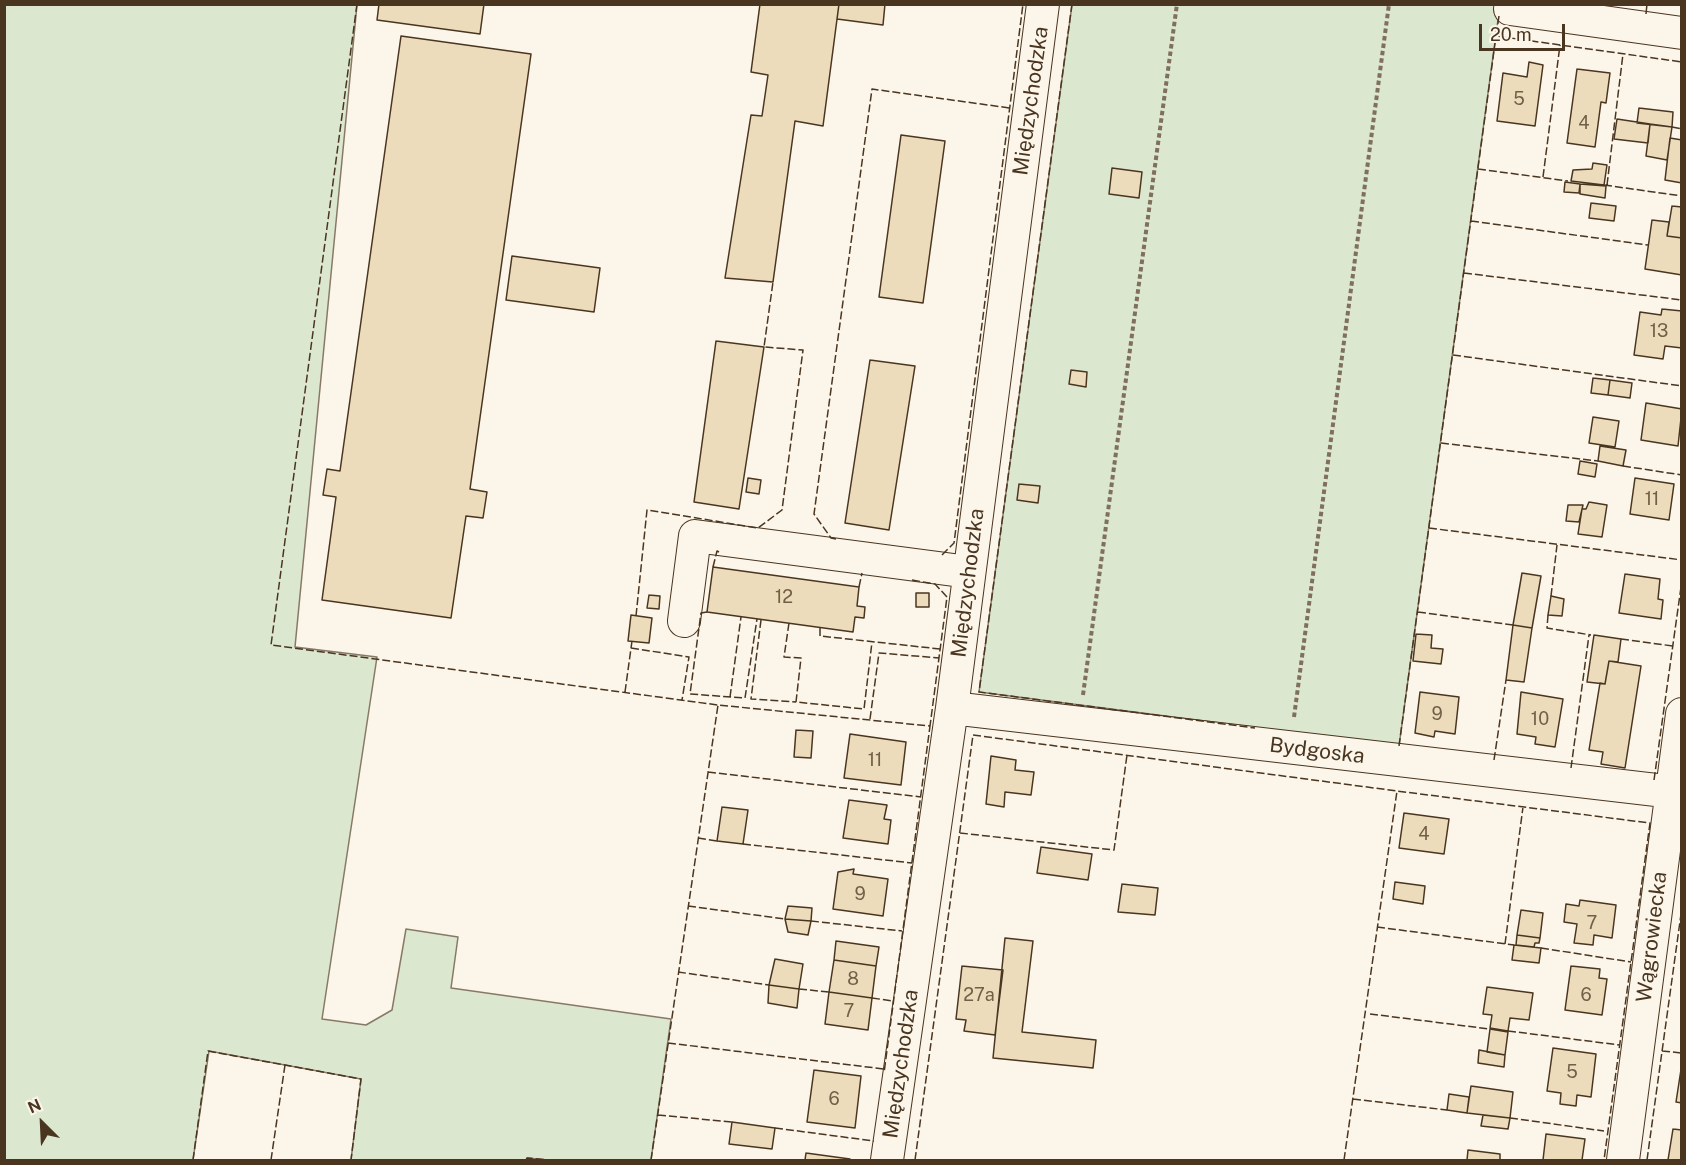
<!DOCTYPE html>
<html>
<head>
<meta charset="utf-8">
<style>
  body { margin:0 }
  #map { position:relative; width:1686px; height:1165px; overflow:hidden; background:#fbf6e9; font-family:"Public Sans",sans-serif }
  canvas { display:block }
  .frame { position:absolute; inset:0; border:6px solid #4a3520; pointer-events:none }
  .north { position:absolute; left:12px; top:1093px; width:60px; height:60px; -webkit-text-stroke:4px #fbf6e9; paint-order:stroke; rotate:336deg; font-size:16px; font-weight:700; line-height:24px; text-align:center; color:#4a3520 }
  .north::after { content:''; display:block; margin:auto; width:21px; height:27px; background:#4a3520; clip-path:polygon(50% 0,100% 100%,50% 72%,0 100%) }
  .scale { position:absolute; left:1479px; top:24px; width:86px; height:27px; box-sizing:border-box; border:3px solid #4a3520; border-top:0; padding-left:8px; font-size:18px; line-height:21px; white-space:nowrap; color:#4a3520; -webkit-text-stroke:4px #fbf6e9; paint-order:stroke }
</style>
</head>
<body>
<div id="map">
<canvas width="1686" height="1165"></canvas>
<div class="frame"></div>
<div class="north">N</div>
<div class="scale">20 m</div>
</div>
<script>
const g = document.querySelector('canvas').getContext('2d');
g.lineJoin = 'round';
function fillPath(path, color) { g.fillStyle = color; g.fill(path, 'evenodd'); }
const shape = rows => new Path2D(rows.map(r => 'M' + r).join(''));
function trace(path, color, width, dash) { g.strokeStyle = color; g.lineWidth = width; g.lineCap = dash ? 'butt' : 'round'; g.setLineDash(dash || []); g.stroke(path); }
function label(font, color, halo, rows, align = 'center') {
  g.font = font + ' "Public Sans",sans-serif'; g.lineWidth = 4.5; g.setLineDash([]); g.textBaseline = 'middle'; g.strokeStyle = halo; g.fillStyle = color; for (const [text, x, y, turn = 0] of rows) {
    g.save(); g.translate(x, y); g.rotate((+turn || 0) * Math.PI / 180); g.textAlign = isNaN(turn) ? turn : align; if (halo) g.strokeText(text, 0, 0); g.fillText(text, 0, 0); g.restore();
  }
}
const green = shape([
  [5,4,357,5,295,647,377,657,322,1019,366,1025,392,1010,406,929,458,937,451,988,671,1019,651,1160,548,1160,527,1158,526,1160,351,1160,361,1079,209,1051,193,1160,5,1160,5,4],
  [1072,5,1500,5,1399,746,979,692,1072,5]
]);
fillPath(green, '#dce7d0');
trace(green, '#887966', 1.5);
const building = shape([
  [379,4,484,4,480,34,377,20,379,4],
  [760,4,839,4,823,126,795,121,773,282,725,278,751,115,762,116,768,75,751,72,760,4],
  [839,4,885,4,883,25,837,19,839,4],
  [401,36,531,54,470,489,487,492,483,518,466,516,451,618,322,600,336,497,323,495,327,469,340,471,401,36],
  [1529,62,1543,65,1535,126,1497,121,1503,73,1527,77,1529,62],
  [1577,69,1610,73,1606,103,1601,102,1595,147,1567,143,1577,69],
  [1639,108,1673,112,1672,127,1637,123,1639,108],
  [1617,119,1650,124,1648,143,1614,139,1617,119],
  [1650,124,1672,127,1667,160,1646,156,1650,124],
  [901,135,945,141,923,303,879,297,901,135],
  [1670,138,1682,140,1682,183,1665,180,1670,138],
  [1593,163,1607,165,1604,185,1571,181,1573,170,1592,169,1593,163],
  [1112,168,1142,172,1139,198,1109,194,1112,168],
  [1565,182,1580,184,1579,193,1564,192,1565,182],
  [1580,184,1606,186,1605,198,1580,194,1580,184],
  [1591,203,1616,206,1614,221,1589,218,1591,203],
  [1672,206,1682,207,1682,238,1667,236,1672,206],
  [1652,220,1669,222,1667,236,1682,238,1682,275,1645,269,1652,220],
  [512,256,600,268,594,312,506,300,512,256],
  [1662,309,1682,311,1682,348,1665,346,1663,359,1634,355,1640,312,1661,315,1662,309],
  [716,341,764,347,739,509,694,502,716,341],
  [870,360,915,366,889,530,845,523,870,360],
  [1071,370,1087,372,1086,387,1069,384,1071,370],
  [1593,378,1610,380,1608,395,1591,393,1593,378],
  [1610,380,1632,383,1630,398,1608,395,1610,380],
  [1646,403,1682,409,1678,446,1641,440,1646,403],
  [1593,417,1619,421,1615,447,1589,443,1593,417],
  [1600,446,1626,450,1623,466,1598,461,1600,446],
  [1580,461,1597,464,1595,477,1578,474,1580,461],
  [748,478,761,480,759,494,746,492,748,478],
  [1635,478,1674,484,1669,520,1630,514,1635,478],
  [1019,484,1040,486,1038,503,1017,500,1019,484],
  [1589,502,1607,505,1602,537,1578,534,1582,509,1586,509,1589,502],
  [1568,505,1583,505,1579,522,1566,521,1568,505],
  [713,567,859,587,857,606,865,607,864,618,855,617,853,632,707,612,713,567],
  [1522,573,1541,576,1532,628,1513,625,1522,573],
  [1625,574,1660,579,1658,599,1663,600,1661,619,1619,613,1625,574],
  [916,593,929,593,929,607,916,607,916,593],
  [649,595,660,596,659,609,647,608,649,595],
  [1551,596,1564,599,1562,616,1548,615,1551,596],
  [631,615,652,618,649,643,628,641,631,615],
  [1513,625,1532,628,1524,682,1506,680,1513,625],
  [1416,634,1432,635,1431,648,1443,649,1441,664,1413,661,1416,634],
  [1594,635,1621,639,1618,662,1609,661,1605,684,1587,682,1594,635],
  [1609,661,1641,666,1625,768,1601,764,1603,752,1589,750,1600,683,1605,684,1609,661],
  [1420,692,1459,697,1455,734,1435,731,1434,737,1415,733,1420,692],
  [1521,692,1563,699,1555,747,1535,744,1536,737,1517,734,1521,692],
  [796,730,813,731,811,758,794,757,796,730],
  [850,734,906,742,901,785,844,778,850,734],
  [991,756,1016,760,1015,770,1034,772,1031,795,1005,792,1004,807,986,804,991,756],
  [849,800,887,805,884,819,891,820,888,844,843,838,849,800],
  [722,807,748,810,743,844,717,841,722,807],
  [1404,813,1449,819,1444,854,1399,848,1404,813],
  [1041,847,1092,854,1088,880,1037,873,1041,847],
  [854,869,853,874,888,879,883,916,833,909,838,872,854,869],
  [1395,882,1425,886,1423,904,1393,899,1395,882],
  [1122,884,1158,888,1155,915,1118,912,1122,884],
  [1580,900,1616,905,1612,938,1594,935,1593,945,1574,943,1577,924,1564,922,1566,904,1579,906,1580,900],
  [788,906,812,908,811,921,785,919,788,906],
  [1521,910,1543,913,1540,938,1517,935,1521,910],
  [785,919,811,921,808,935,788,932,785,919],
  [1517,935,1540,938,1539,943,1535,943,1534,947,1516,945,1517,935],
  [1005,938,1033,941,1022,1032,1096,1040,1093,1068,993,1058,1005,938],
  [836,941,879,947,876,966,834,960,836,941],
  [1514,945,1541,948,1539,963,1512,960,1514,945],
  [775,959,803,964,799,989,769,985,775,959],
  [834,960,876,966,872,998,829,992,834,960],
  [962,966,1003,970,995,1035,964,1031,966,1020,956,1019,962,966],
  [1571,966,1600,969,1599,978,1607,979,1602,1015,1565,1010,1571,966],
  [769,985,799,989,797,1008,768,1003,769,985],
  [1487,987,1533,993,1529,1020,1510,1018,1508,1031,1490,1028,1492,1015,1483,1014,1487,987],
  [829,992,872,998,868,1030,825,1024,829,992],
  [1490,1029,1508,1032,1505,1055,1487,1052,1490,1029],
  [1553,1048,1596,1054,1591,1097,1577,1095,1576,1106,1560,1104,1561,1093,1547,1091,1553,1048],
  [1479,1050,1505,1055,1504,1067,1478,1063,1479,1050],
  [1682,1063,1682,1103,1676,1102,1682,1063],
  [814,1070,861,1076,855,1128,807,1122,814,1070],
  [1471,1086,1513,1092,1510,1118,1467,1113,1471,1086],
  [1449,1094,1469,1097,1467,1113,1447,1110,1449,1094],
  [1483,1115,1510,1118,1508,1129,1481,1126,1483,1115],
  [732,1122,775,1128,772,1149,729,1144,732,1122],
  [1673,1129,1682,1130,1682,1160,1668,1160,1673,1129],
  [1546,1134,1585,1139,1582,1160,1543,1160,1546,1134],
  [1468,1150,1500,1154,1500,1160,1467,1160,1468,1150],
  [806,1153,850,1159,850,1160,805,1160,806,1153]
]);
fillPath(building, '#ecdcbc');
trace(building, '#4a3520', 1.5);
const minor = shape([
  [1510,9,1682,33],
  [684,621,695,536,969,572],
  [952,708,1682,793],
  [887,1160,952,708,1043,4],
  [1623,1160,1682,714]
]);
trace(minor, '#4a3520', 34);
trace(shape([
  [1083,695,1177,4],
  [1294,717,1389,4]
]), '#7f6f5c', 4, [4.5, 3]);
trace(minor, '#fbf6e9', 32);
trace(shape([
  [357,4,271,645,718,705],
  [1072,4,979,692,1255,728],
  [1646,14,1647,4],
  [1499,16,1496,36,1682,62],
  [1672,127,1682,129],
  [1478,169,1568,181],
  [1543,177,1560,45],
  [1604,185,1682,196],
  [1607,185,1623,54],
  [1471,221,1648,245],
  [1464,273,1682,300],
  [1453,355,1682,386],
  [1441,443,1598,461],
  [1623,466,1682,475],
  [1429,528,1682,560],
  [836,539,831,538,814,514,872,89,1010,108],
  [942,555,954,543,1023,4],
  [713,567,717,551,719,552],
  [912,580,935,584,947,597,930,726],
  [859,587,862,573],
  [1551,596,1557,545],
  [707,612,701,613,690,694,745,698,757,619],
  [1418,612,1513,625],
  [1548,615,1547,628,1591,635],
  [636,616,647,510,758,528,782,510,803,350,764,347,773,282],
  [761,620,751,699,796,702],
  [789,623,784,657,801,658,796,702,864,709,872,642],
  [820,628,820,636,940,649],
  [1621,639,1673,646],
  [631,648,689,657,682,700],
  [625,692,632,641],
  [730,697,741,617],
  [870,719,879,653,939,658],
  [1399,746,1496,36],
  [1494,760,1506,680],
  [1571,768,1589,635],
  [708,772,921,797],
  [1654,780,1682,580],
  [960,833,1114,850,1127,755],
  [698,838,717,841],
  [743,844,912,863],
  [688,906,785,919],
  [811,921,902,931],
  [1377,927,1514,945],
  [1505,944,1523,807],
  [1541,948,1631,962],
  [678,972,769,985],
  [799,989,829,992],
  [872,998,893,1001],
  [1370,1014,1490,1029],
  [1508,1031,1620,1045],
  [668,1043,884,1069],
  [1662,1051,1682,1053],
  [1353,1099,1447,1110],
  [658,1115,732,1122],
  [1510,1118,1604,1131],
  [775,1128,874,1141],
  [193,1160,208,1051,361,1079,351,1160],
  [271,1160,285,1065],
  [526,1160,527,1158,548,1160],
  [651,1160,718,705,930,726,884,1073],
  [915,1160,973,735,1397,791],
  [1344,1160,1397,791,1650,823,1604,1160],
  [1647,1160,1682,907]
]), '#4a3520', 1.5, [8, 3]);
label('18px', '#725f47', null, [
  ["5",1519,99],
  ["4",1584,123],
  ["13",1659,331],
  ["11",1652,499],
  ["12",784,597],
  ["9",1437,714],
  ["10",1540,719],
  ["11",875,760],
  ["4",1424,834],
  ["9",860,894],
  ["7",1592,923],
  ["8",853,979],
  ["27a",979,995],
  ["6",1586,995],
  ["7",849,1011],
  ["5",1572,1072],
  ["6",834,1099]
]);
label('21px', '#4a3520', '#fbf6e9', [
  ["Międzychodzka",1031,101,-82],
  ["Międzychodzka",968,583,-83],
  ["Bydgoska",1317,751,7],
  ["Wągrowiecka",1652,937,-83],
  ["Międzychodzka",901,1064,-82]
]);
</script>
</body>
</html>
